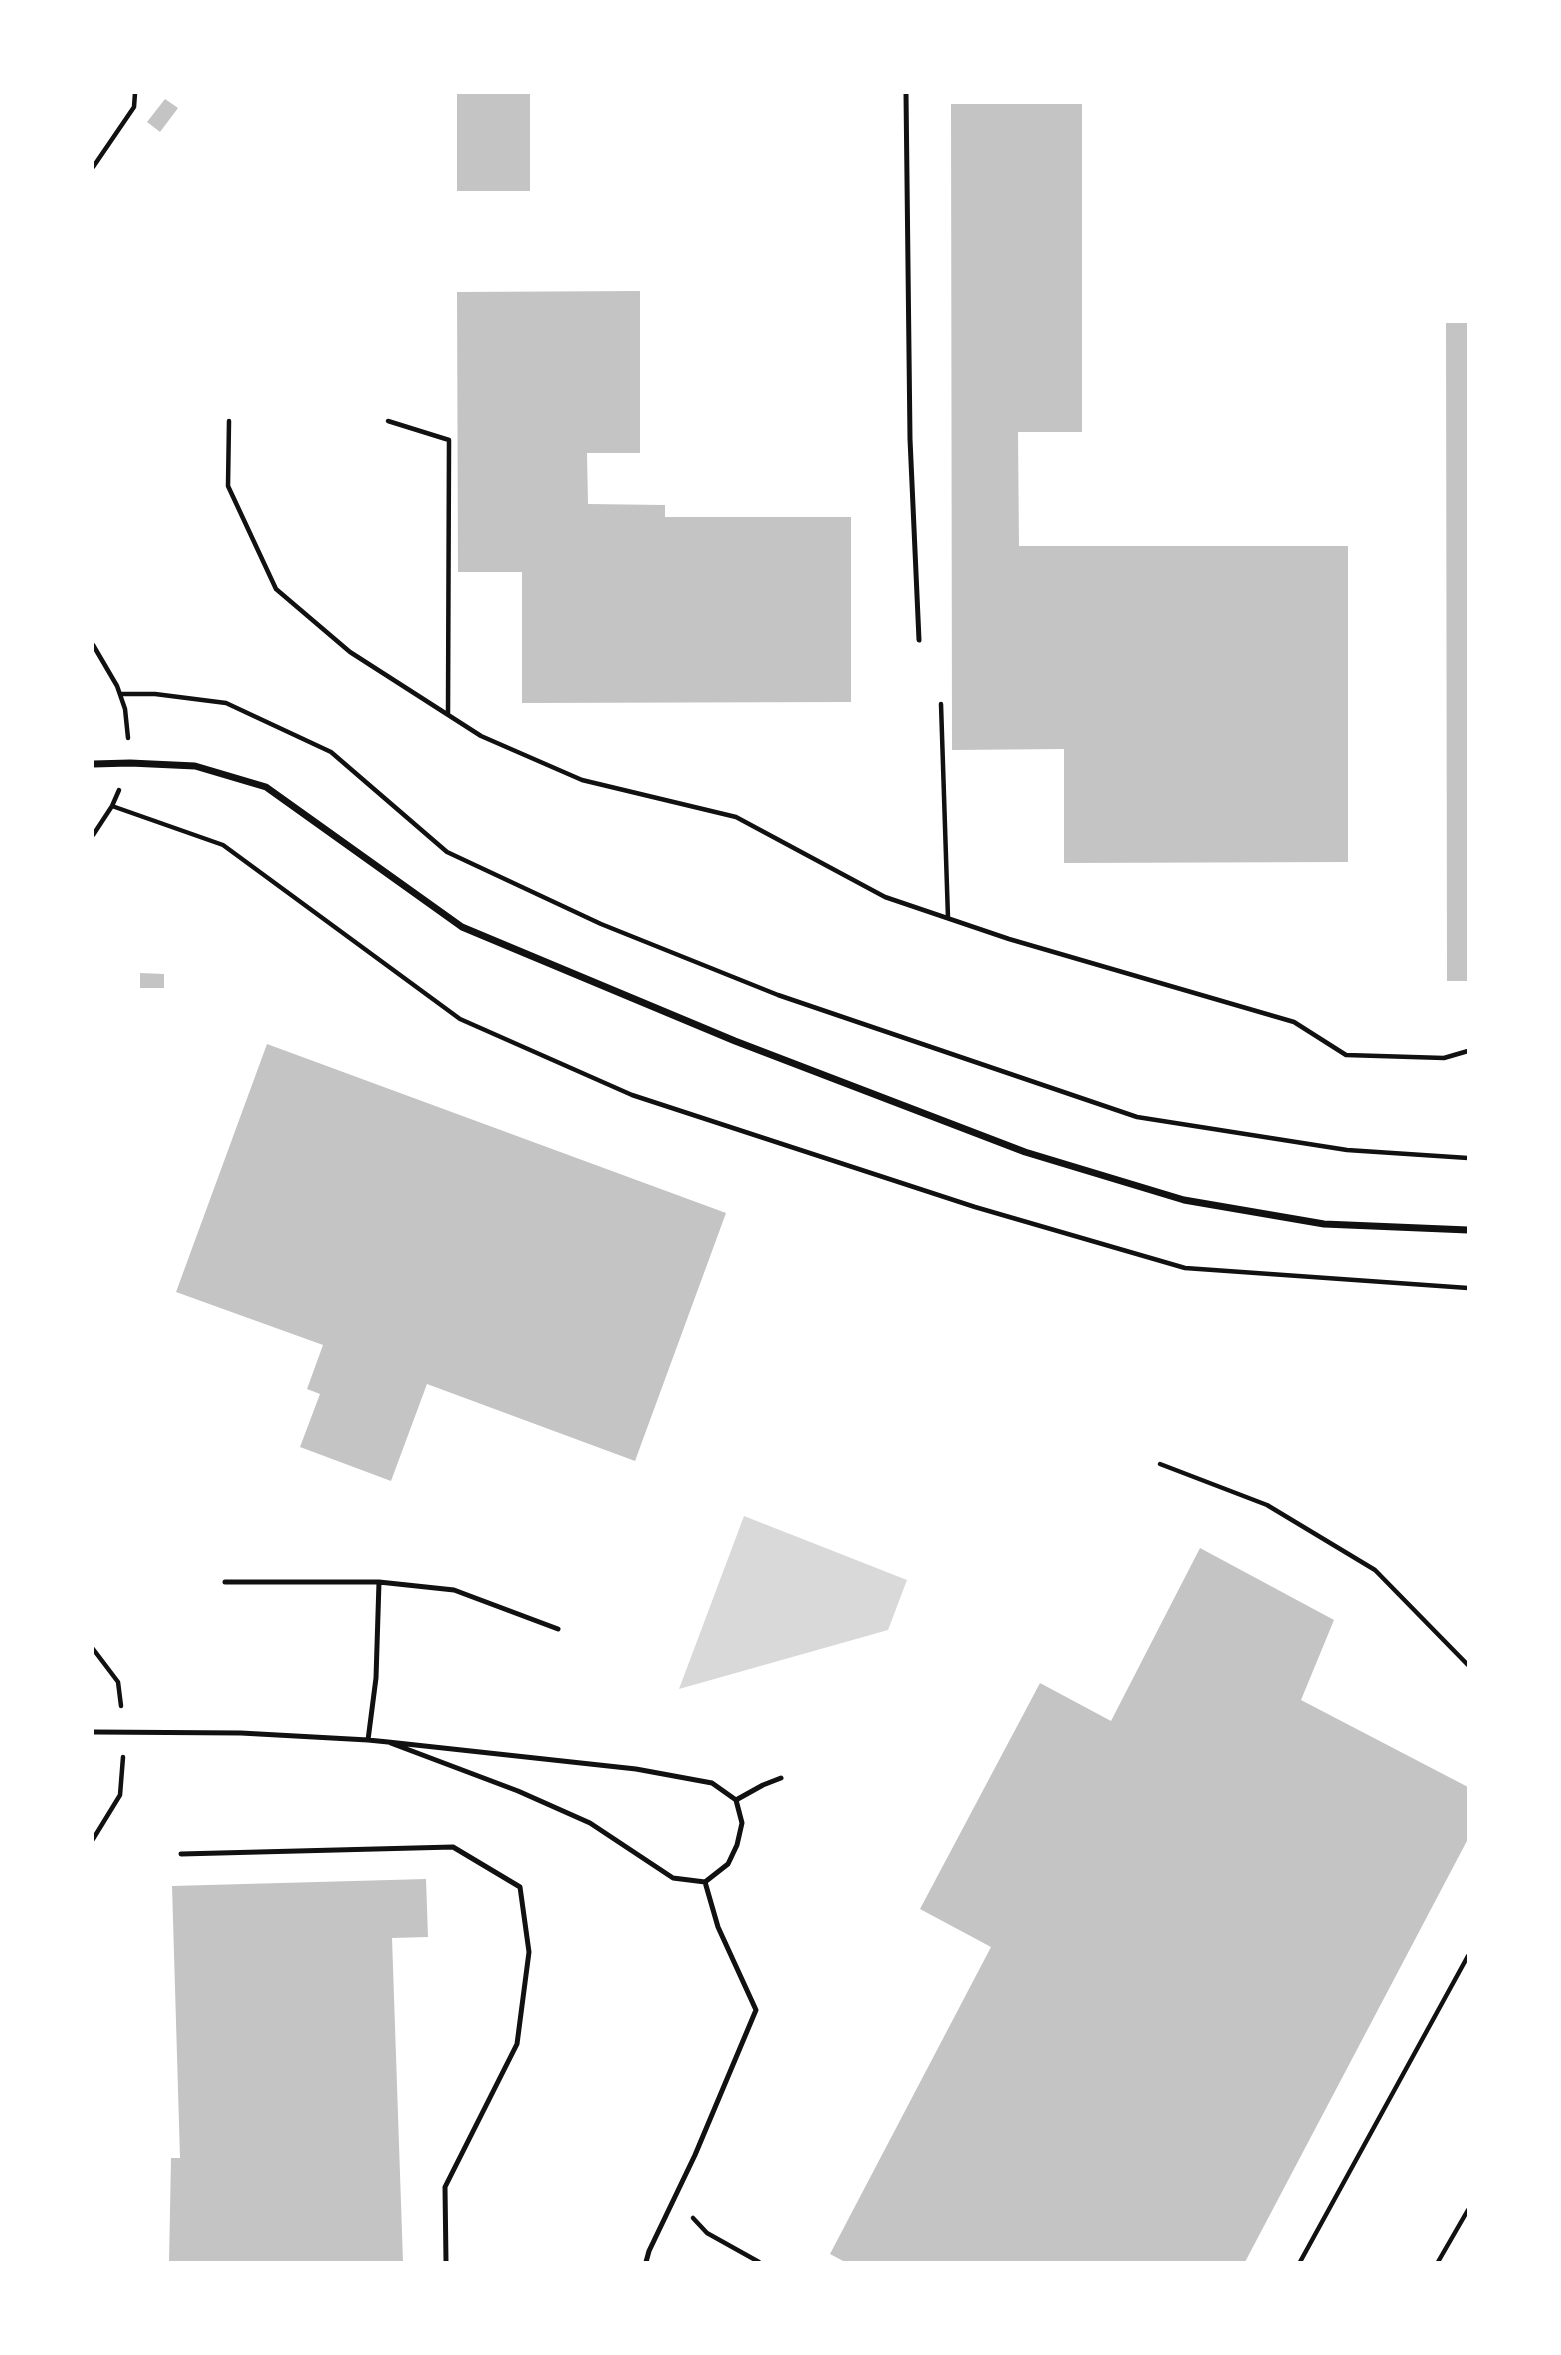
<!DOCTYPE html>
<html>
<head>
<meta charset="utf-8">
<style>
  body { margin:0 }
  #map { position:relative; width:1561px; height:2355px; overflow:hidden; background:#fff; font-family:"Exo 2",sans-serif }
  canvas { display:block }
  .frame { position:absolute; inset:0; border:94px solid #fff; pointer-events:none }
</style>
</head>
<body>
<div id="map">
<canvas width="1561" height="2355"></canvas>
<div class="frame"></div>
</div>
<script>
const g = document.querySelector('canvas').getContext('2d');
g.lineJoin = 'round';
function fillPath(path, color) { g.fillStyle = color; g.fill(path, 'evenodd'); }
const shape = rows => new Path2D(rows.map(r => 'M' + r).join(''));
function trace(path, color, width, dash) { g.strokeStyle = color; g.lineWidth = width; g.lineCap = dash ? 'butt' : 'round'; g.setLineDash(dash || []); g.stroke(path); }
fillPath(shape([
  [744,1516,907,1580,888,1630,679,1689]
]), '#d9d9d9');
fillPath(shape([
  [457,93,530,93,530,191,457,191],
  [165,99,178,108,160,132,147,122],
  [951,104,1082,104,1082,432,1018,432,1019,546,1348,546,1348,862,1064,863,1064,749,952,750],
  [640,291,640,453,587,453,588,504,665,505,665,517,851,517,851,702,522,703,522,572,458,572,457,292],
  [1446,323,1468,323,1468,981,1447,981],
  [140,973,164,974,164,988,140,988],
  [267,1044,726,1213,635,1461,427,1384,391,1481,300,1447,320,1394,307,1389,323,1345,176,1292],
  [1200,1548,1334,1620,1301,1700,1468,1787,1468,1839,1245,2262,845,2262,830,2254,991,1947,920,1909,1040,1683,1111,1721],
  [426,1879,428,1937,392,1938,403,2262,169,2262,171,2158,180,2158,172,1886]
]), '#c4c4c4');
trace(shape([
  [93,167,134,107,135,93],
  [229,421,228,486,276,589,350,652,481,736,582,780,736,817,885,897,1009,939,1294,1022,1346,1055,1444,1058,1468,1051],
  [388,421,449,440,448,713],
  [93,645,117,686,125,709,128,738],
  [120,694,155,694,226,703,331,752,447,852,601,924,778,995,1137,1117,1347,1150,1468,1158],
  [941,704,948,918],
  [112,806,223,845,460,1019,632,1095,975,1207,1185,1268,1468,1288],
  [93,835,112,806,119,790],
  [1160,1464,1267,1505,1375,1570,1468,1665],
  [93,1649,118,1682,121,1706],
  [93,1839,120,1795,123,1757],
  [693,2218,707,2233,759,2262],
  [1300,2262,1468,1956],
  [1438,2262,1468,2210]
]), '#111', 4.5);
trace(shape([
  [906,93,910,439,919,640],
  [225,1582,379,1582],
  [93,1732,241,1733,368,1740,388,1742,636,1769,712,1783,736,1800,742,1823,737,1845,728,1864,705,1882,673,1878,590,1823,518,1791,388,1742],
  [368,1740,376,1678,379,1582,454,1590,558,1629],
  [736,1800,763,1785,781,1778],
  [181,1854,453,1847,520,1887,529,1952,517,2044,445,2187,446,2262],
  [646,2262,649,2251,695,2155,756,2010,718,1927,705,1882]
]), '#111', 5);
trace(shape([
  [93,764,130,763,195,766,266,787,462,927,735,1041,1025,1152,1184,1200,1324,1224,1468,1230]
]), '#111', 7);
</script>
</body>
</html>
